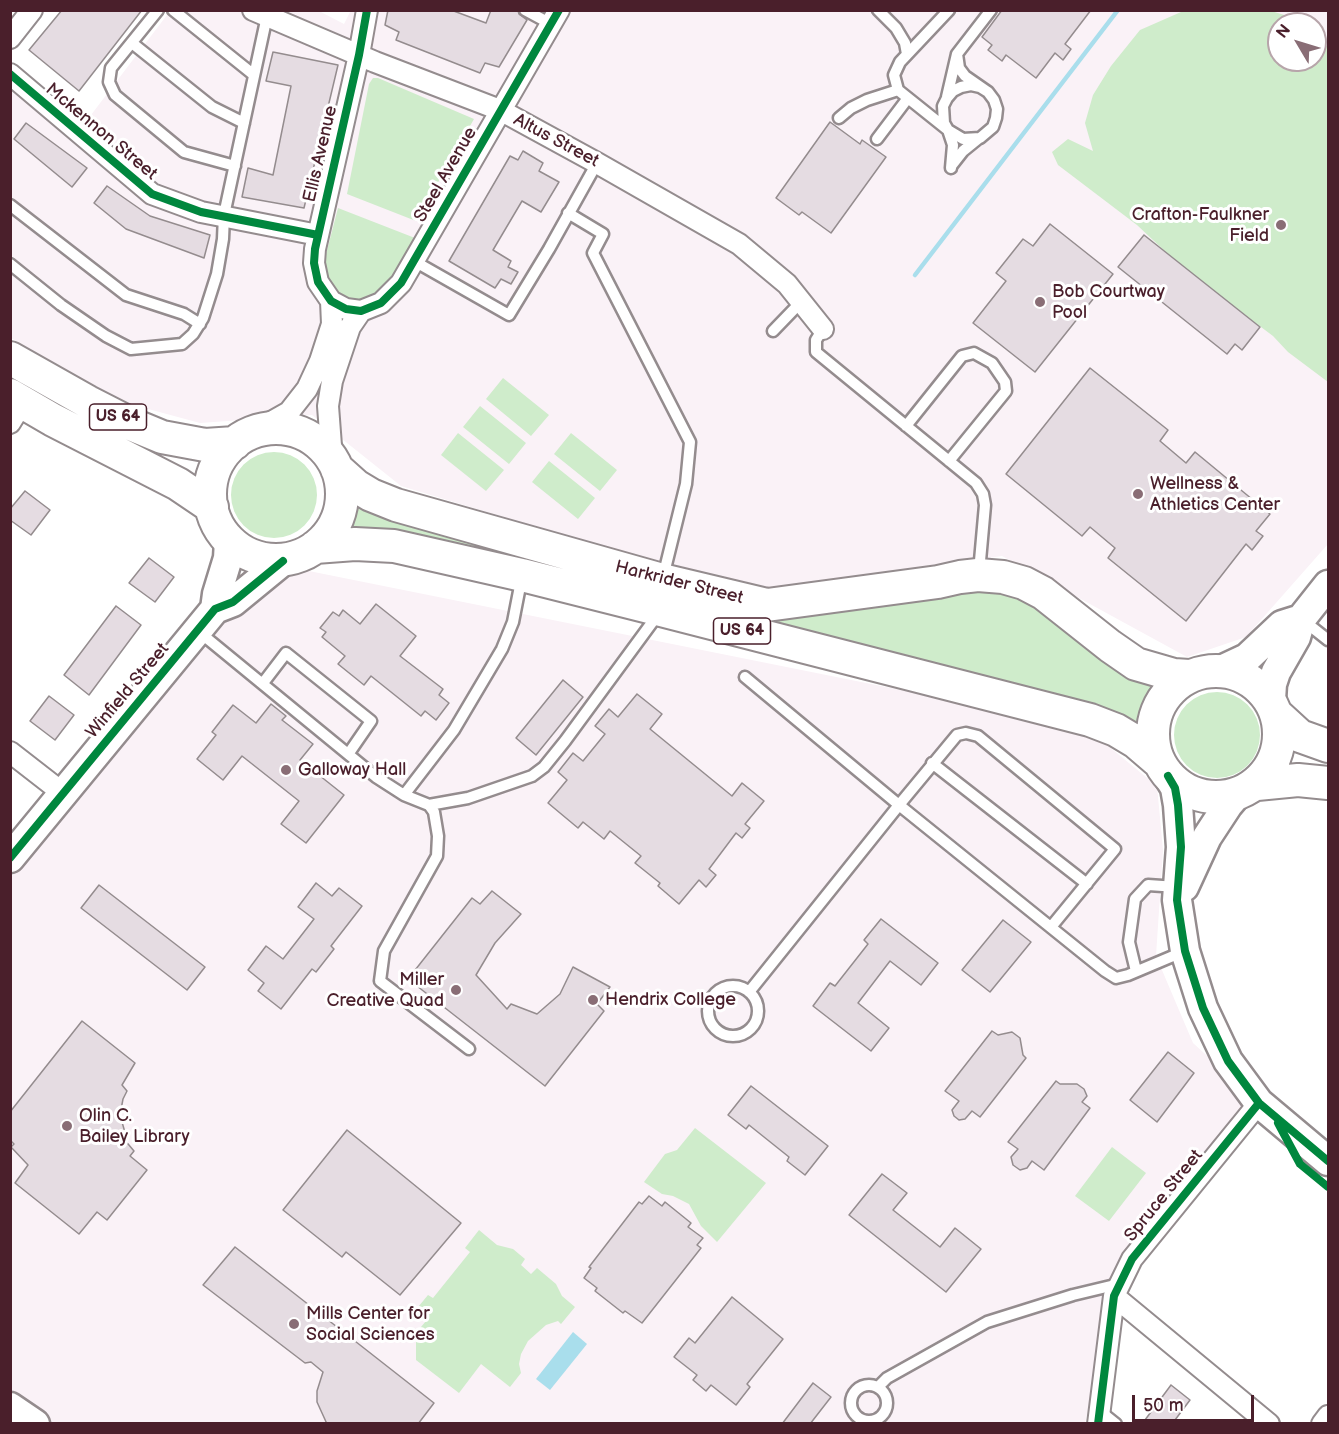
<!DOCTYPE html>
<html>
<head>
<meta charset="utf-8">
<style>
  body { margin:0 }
  #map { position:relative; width:1339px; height:1434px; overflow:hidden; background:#fff; font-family:"Balsamiq Sans",sans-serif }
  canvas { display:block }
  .frame { position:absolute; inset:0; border:12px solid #4a1f2b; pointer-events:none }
  .north { position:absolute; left:1267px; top:12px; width:60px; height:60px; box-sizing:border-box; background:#fff; border:2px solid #b7a5aa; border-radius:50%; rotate:308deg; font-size:16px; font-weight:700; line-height:24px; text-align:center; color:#4a1f2b }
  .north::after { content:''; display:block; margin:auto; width:21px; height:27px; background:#896d75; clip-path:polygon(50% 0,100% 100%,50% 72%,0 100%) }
  .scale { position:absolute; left:1132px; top:1395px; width:122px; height:27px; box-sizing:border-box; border:3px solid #4a1f2b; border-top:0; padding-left:8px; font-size:18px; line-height:21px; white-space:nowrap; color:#4a1f2b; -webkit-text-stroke:4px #fff; paint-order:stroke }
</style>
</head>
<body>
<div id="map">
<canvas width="1339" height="1434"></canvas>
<div class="frame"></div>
<div class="north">N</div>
<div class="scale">50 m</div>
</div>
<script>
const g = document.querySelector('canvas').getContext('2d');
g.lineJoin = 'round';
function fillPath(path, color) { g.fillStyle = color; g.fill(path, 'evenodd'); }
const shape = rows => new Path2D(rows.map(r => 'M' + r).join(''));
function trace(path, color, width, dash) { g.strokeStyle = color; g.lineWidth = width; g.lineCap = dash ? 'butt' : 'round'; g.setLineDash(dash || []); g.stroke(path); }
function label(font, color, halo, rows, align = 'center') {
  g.font = font + ' "Balsamiq Sans",sans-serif'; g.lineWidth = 6; g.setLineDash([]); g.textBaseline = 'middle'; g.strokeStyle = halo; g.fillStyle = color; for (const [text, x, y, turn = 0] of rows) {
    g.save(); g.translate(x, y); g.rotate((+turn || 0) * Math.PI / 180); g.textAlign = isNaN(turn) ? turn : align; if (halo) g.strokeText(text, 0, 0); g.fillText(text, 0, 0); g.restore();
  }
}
fillPath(shape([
  [351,10,1328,11,1328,544,1246,637,1187,657,1002,556,775,590,622,553,401,486,312,415,200,423,126,403,11,338,10,90,72,140,170,11,319,11,344,24],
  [1279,24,1315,24,1315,60,1279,60],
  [299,569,1085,727,1157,786,1163,850,1156,956,1193,1043,1259,1103,1114,1296,1085,1423,53,1424,11,1394,11,877,230,613]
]), '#faf2f7');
fillPath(shape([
  [1191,10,1268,10,1291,17,1300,24,1279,24,1279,60,1315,60,1315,36,1328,47,1328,382,1288,352,1273,336,1221,297,1170,256,1137,225,1058,165,1052,152,1068,139,1093,151,1085,123,1093,95,1111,66,1140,30,1181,12],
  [373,78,378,78,474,119,416,221,347,194,369,84],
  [338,208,415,238,388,286,379,294,368,300,357,301,344,297,333,289,327,280,324,262],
  [503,378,549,415,531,436,486,399],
  [480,406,526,443,509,464,463,427],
  [458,433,504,470,486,491,441,455],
  [571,433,617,470,600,491,554,454],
  '231 495a43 43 0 1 1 86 0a43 43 0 1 1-86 0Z',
  [549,461,595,498,578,519,532,482],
  [353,502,760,615,968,588,1020,594,1159,686,1146,706,1141,729,342,535,349,518],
  '1174 735a43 43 0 1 1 86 0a43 43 0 1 1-86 0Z',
  [695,1128,766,1183,717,1242,701,1226,689,1204,673,1196,662,1194,644,1182,665,1154,677,1150],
  [1112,1147,1146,1173,1109,1221,1075,1196],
  [479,1230,497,1245,513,1249,525,1259,521,1265,531,1274,537,1268,556,1284,562,1296,575,1307,561,1324,558,1321,546,1325,528,1341,521,1354,519,1364,521,1373,510,1387,481,1364,459,1393,416,1360,416,1333,426,1321,414,1312,428,1295,433,1298,470,1252,465,1248]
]), '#cfeccb');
fillPath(shape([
  [573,1332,587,1344,550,1390,536,1379]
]), '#a9deec');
trace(shape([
  [915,275,1118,10]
]), '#a9deec', 4.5);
const building = shape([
  [62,10,142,10,79,91,29,50,62,10],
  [388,10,451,10,486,23,491,10,518,10,519,14,527,20,499,67,485,63,480,73,396,40,399,32,385,25,388,10],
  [1002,10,1091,10,1065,44,1071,49,1063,60,1055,53,1036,78,1006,55,1002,61,988,50,992,45,982,37,1002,10],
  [273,52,338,65,304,208,242,197,248,168,273,175,291,86,266,81,273,52],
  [830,122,860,144,862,140,886,157,831,233,802,212,799,215,776,198,830,122],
  [26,123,87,168,72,187,14,139,26,123],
  [523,151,543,163,539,171,559,182,541,212,522,201,493,250,511,261,508,267,518,272,511,284,501,279,495,288,449,261,510,156,518,160,523,151],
  [107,186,150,216,210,235,204,258,126,229,94,203,107,186],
  [1050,224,1113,274,1035,372,973,323,1006,281,996,273,1023,239,1033,246,1050,224],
  [1144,235,1260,327,1242,350,1235,344,1227,354,1118,267,1144,235],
  [1090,368,1168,430,1160,441,1186,463,1195,452,1270,514,1256,531,1263,536,1252,550,1246,544,1186,621,1108,558,1115,548,1090,527,1082,536,1006,474,1090,368],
  [25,491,50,510,31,535,10,520,10,509,25,491],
  [149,558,174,577,155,602,129,583,149,558],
  [376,604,416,636,400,656,443,689,439,695,449,703,436,720,425,711,421,716,371,676,364,685,338,664,345,656,322,637,326,632,320,628,333,612,339,616,343,610,360,624,376,604],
  [116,606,141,625,89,695,64,675,116,606],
  [563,680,583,697,536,755,516,738,563,680],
  [637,694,662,714,650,729,732,796,742,783,764,801,745,824,750,828,742,838,736,833,709,869,716,875,706,887,699,880,679,904,658,886,660,883,635,863,641,856,610,831,604,839,583,822,578,828,548,803,567,780,558,772,573,753,583,761,605,734,595,726,609,709,618,717,637,694],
  [49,696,74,715,55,740,30,721,49,696],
  [271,704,286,716,282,720,313,744,300,760,344,795,306,843,281,824,299,801,242,756,223,780,197,759,216,735,212,732,233,705,256,723,271,704],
  [316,883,332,896,339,888,362,906,331,946,334,949,316,972,312,969,281,1009,258,991,264,983,248,970,266,946,283,959,314,919,298,907,316,883],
  [99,885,205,967,187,990,81,908,99,885],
  [492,891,521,914,495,943,476,975,507,1009,511,1004,537,1014,560,994,573,967,610,987,597,1004,604,1011,545,1086,408,979,472,898,480,904,492,891],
  [881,919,938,963,921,985,890,961,858,1003,889,1028,871,1051,813,1006,830,983,835,986,868,944,864,940,881,919],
  [1003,920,1031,942,990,992,962,970,1003,920],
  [82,1021,135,1063,122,1085,127,1091,123,1099,120,1115,126,1136,123,1138,134,1151,130,1156,147,1170,107,1220,97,1212,79,1234,15,1183,28,1165,11,1147,14,1144,10,1140,10,1112,82,1021],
  [992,1031,998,1035,1012,1032,1020,1038,1023,1055,1026,1058,980,1117,972,1111,965,1119,959,1120,954,1116,952,1110,959,1101,945,1091,992,1031],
  [1168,1052,1194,1073,1157,1122,1130,1100,1168,1052],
  [1056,1081,1060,1084,1077,1084,1084,1089,1087,1096,1082,1102,1090,1108,1044,1170,1032,1161,1027,1168,1020,1170,1013,1165,1011,1157,1018,1149,1008,1142,1056,1081],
  [751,1086,828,1146,805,1175,787,1161,789,1157,749,1125,746,1129,728,1115,751,1086],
  [347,1130,461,1223,400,1295,346,1252,342,1257,283,1210,347,1130],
  [882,1174,907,1193,893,1210,940,1247,955,1228,981,1249,946,1292,849,1215,882,1174],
  [649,1196,662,1206,665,1202,691,1223,688,1227,703,1238,697,1245,701,1248,642,1323,625,1311,623,1313,595,1291,597,1288,584,1278,591,1268,589,1267,639,1202,642,1204,649,1196],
  [235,1247,434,1403,418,1424,327,1424,317,1402,317,1391,323,1372,311,1362,305,1363,203,1285,235,1247],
  [732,1297,783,1339,747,1384,750,1387,736,1405,711,1385,706,1391,693,1380,697,1375,674,1357,689,1338,695,1343,732,1297],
  [813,1383,831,1397,810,1424,782,1424,813,1383],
  [1171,1385,1190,1400,1172,1424,1142,1424,1171,1385]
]);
fillPath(building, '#e5dce2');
trace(building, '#948c8e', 1.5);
const lane = shape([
  [158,10,111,68,109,82,115,95,184,152,235,166],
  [173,10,254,75],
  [525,10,551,24],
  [878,10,896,28,905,43,907,54],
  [949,10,900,62,894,75,898,90,948,130,953,145,951,168],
  [132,43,212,107,244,123],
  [957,54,959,68,965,76,988,92,994,100,997,109,996,118,993,127,980,138,963,139,948,130,944,123,943,106,947,98,953,91,961,87,971,85,980,87,988,92],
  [947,97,957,54,991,10],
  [839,118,851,108,867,100,898,90],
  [877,139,908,98],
  [952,165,963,151,979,138],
  [10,205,126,295,184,314,200,324],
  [568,213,603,234,593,253,690,442,686,484,663,577],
  [414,261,509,315,549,249,597,163],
  [10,264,61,305,106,336,131,349,182,344,193,334,203,318,217,274,223,239,224,215,267,16],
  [823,329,816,340,816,352,976,483,983,494,985,505,979,572],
  [773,331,801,302],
  [906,426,962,356,974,353,992,363,1005,382,1006,391,949,461],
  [1304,621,1328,640],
  [198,631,376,777,404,795,454,730,502,649,513,622,522,576],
  [745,677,899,805,749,992],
  [263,683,286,653,371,721,349,753],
  [932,763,1087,884],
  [404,795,429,805,468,798,532,776,544,767,565,741,659,613],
  [429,805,434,812,438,836,437,856,384,951,380,981,469,1049],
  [1051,927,1115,849,978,736,966,733,957,735,899,805,1105,971,1116,978,1128,975,1185,951],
  [1136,971,1129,942,1135,899,1148,885,1177,887],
  '708 1011a25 25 0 1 1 50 0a25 25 0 1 1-50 0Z',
  '851 1403a18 18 0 1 1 36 0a18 18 0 1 1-36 0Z',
  [878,1387,887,1378,987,1322,1073,1295,1119,1284],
  [1101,1412,1116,1424]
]);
const street = shape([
  [253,10,375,62,500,110,597,163,739,244,787,284,823,329],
  [367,10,359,55,315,249,314,263,318,282,331,301,346,309,361,311,381,303,401,283,559,10],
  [10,38,32,10],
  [10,74,152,194,201,212,318,235],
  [10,423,23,402],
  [250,434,289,412,307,389,320,361,332,324,331,301],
  [332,459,328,406,332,381,350,327,361,311],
  [10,752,64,794],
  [1114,1296,1269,1424],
  [1098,1424,1114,1296,1132,1259,1259,1103],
  [1322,1424,1328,1416]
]);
const secondary = shape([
  [215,609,217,594,228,558,229,541],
  [1217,672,1247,658,1282,625,1301,619],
  [1271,700,1272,684,1276,672,1296,637,1301,619,1328,585],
  [1168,776,1175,788,1178,805,1181,847,1177,900,1185,951,1203,1008,1228,1061,1259,1103,1328,1161],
  [10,858,215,609,233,602,283,561],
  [1184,887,1207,837,1228,805,1239,792],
  [10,1407,35,1424]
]);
const primary = shape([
  [10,358,88,402,133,425,162,437,205,445,235,443],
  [10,395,53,420,178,484,212,507],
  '210 494a66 66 0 1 1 132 0a66 66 0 1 1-132 0Z',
  [337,469,356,486,371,495,396,505,662,580,767,605,938,582,960,577,978,575,1003,577,1024,583,1043,593,1110,646,1136,664,1174,675,1189,676],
  [315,547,355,544,394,546,522,575,661,610,1090,720,1116,730,1136,742,1157,760],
  '1153 734a63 63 0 1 1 126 0a63 63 0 1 1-126 0Z',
  [1276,714,1300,736,1328,746],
  [1257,784,1298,780,1328,783]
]);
trace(lane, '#948c8e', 15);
trace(street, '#948c8e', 24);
trace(secondary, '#948c8e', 33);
trace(primary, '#948c8e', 36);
trace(lane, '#fff', 10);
trace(street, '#fff', 20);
trace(secondary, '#fff', 28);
trace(primary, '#fff', 32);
trace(shape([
  [367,10,359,55,315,249,314,263,318,282,331,301,346,309,361,311,381,303,401,283,559,10],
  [10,74,152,194,201,212,318,235],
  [1168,776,1175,788,1178,805,1181,847,1177,900,1185,951,1203,1008,1228,1061,1259,1103,1328,1161],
  [10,858,215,609,233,602,283,561],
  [1278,1123,1300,1164,1328,1187],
  [1098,1424,1114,1296,1132,1259,1259,1103]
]), '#00873e', 8);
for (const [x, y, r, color] of [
  [1281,225,6,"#896d75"],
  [1040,302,6,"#896d75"],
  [1138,494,6,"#896d75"],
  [286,770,6,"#896d75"],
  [456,990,6,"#896d75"],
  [593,1000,6,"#896d75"],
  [67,1126,6,"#896d75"],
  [294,1324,6,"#896d75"]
]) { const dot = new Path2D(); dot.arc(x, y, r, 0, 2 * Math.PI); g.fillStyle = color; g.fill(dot); trace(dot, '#fff', 2); }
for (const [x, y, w] of [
  [118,417,57],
  [742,631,57]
]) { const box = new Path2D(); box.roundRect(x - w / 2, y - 13, w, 26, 4.5); g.fillStyle = '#fff'; g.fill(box); trace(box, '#4a1f2b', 1.5); }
label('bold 16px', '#4a1f2b', null, [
  ["US 64",118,417],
  ["US 64",742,631]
]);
label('18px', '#4a1f2b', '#fff', [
  ["Mckennon Street",101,132,40],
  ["Altus Street",556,141,28],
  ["Ellis Avenue",321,154,-77],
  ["Steel Avenue",446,175,-60],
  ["Harkrider Street",679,583,14],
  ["Winfield Street",128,691,-50],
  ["Spruce Street",1164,1196,-51]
]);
label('18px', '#4a1f2b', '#fff', [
  ["Crafton-Faulkner",1269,215,"right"],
  ["Field",1269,236,"right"],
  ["Bob Courtway",1052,292],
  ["Pool",1052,313],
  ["Wellness &",1150,484],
  ["Athletics Center",1150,505],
  ["Galloway Hall",298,770],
  ["Miller",444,980,"right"],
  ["Creative Quad",444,1001,"right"],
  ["Hendrix College",605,1000],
  ["Olin C.",79,1116],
  ["Bailey Library",79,1137],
  ["Mills Center for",306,1314],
  ["Social Sciences",306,1335]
], 'left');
</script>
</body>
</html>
